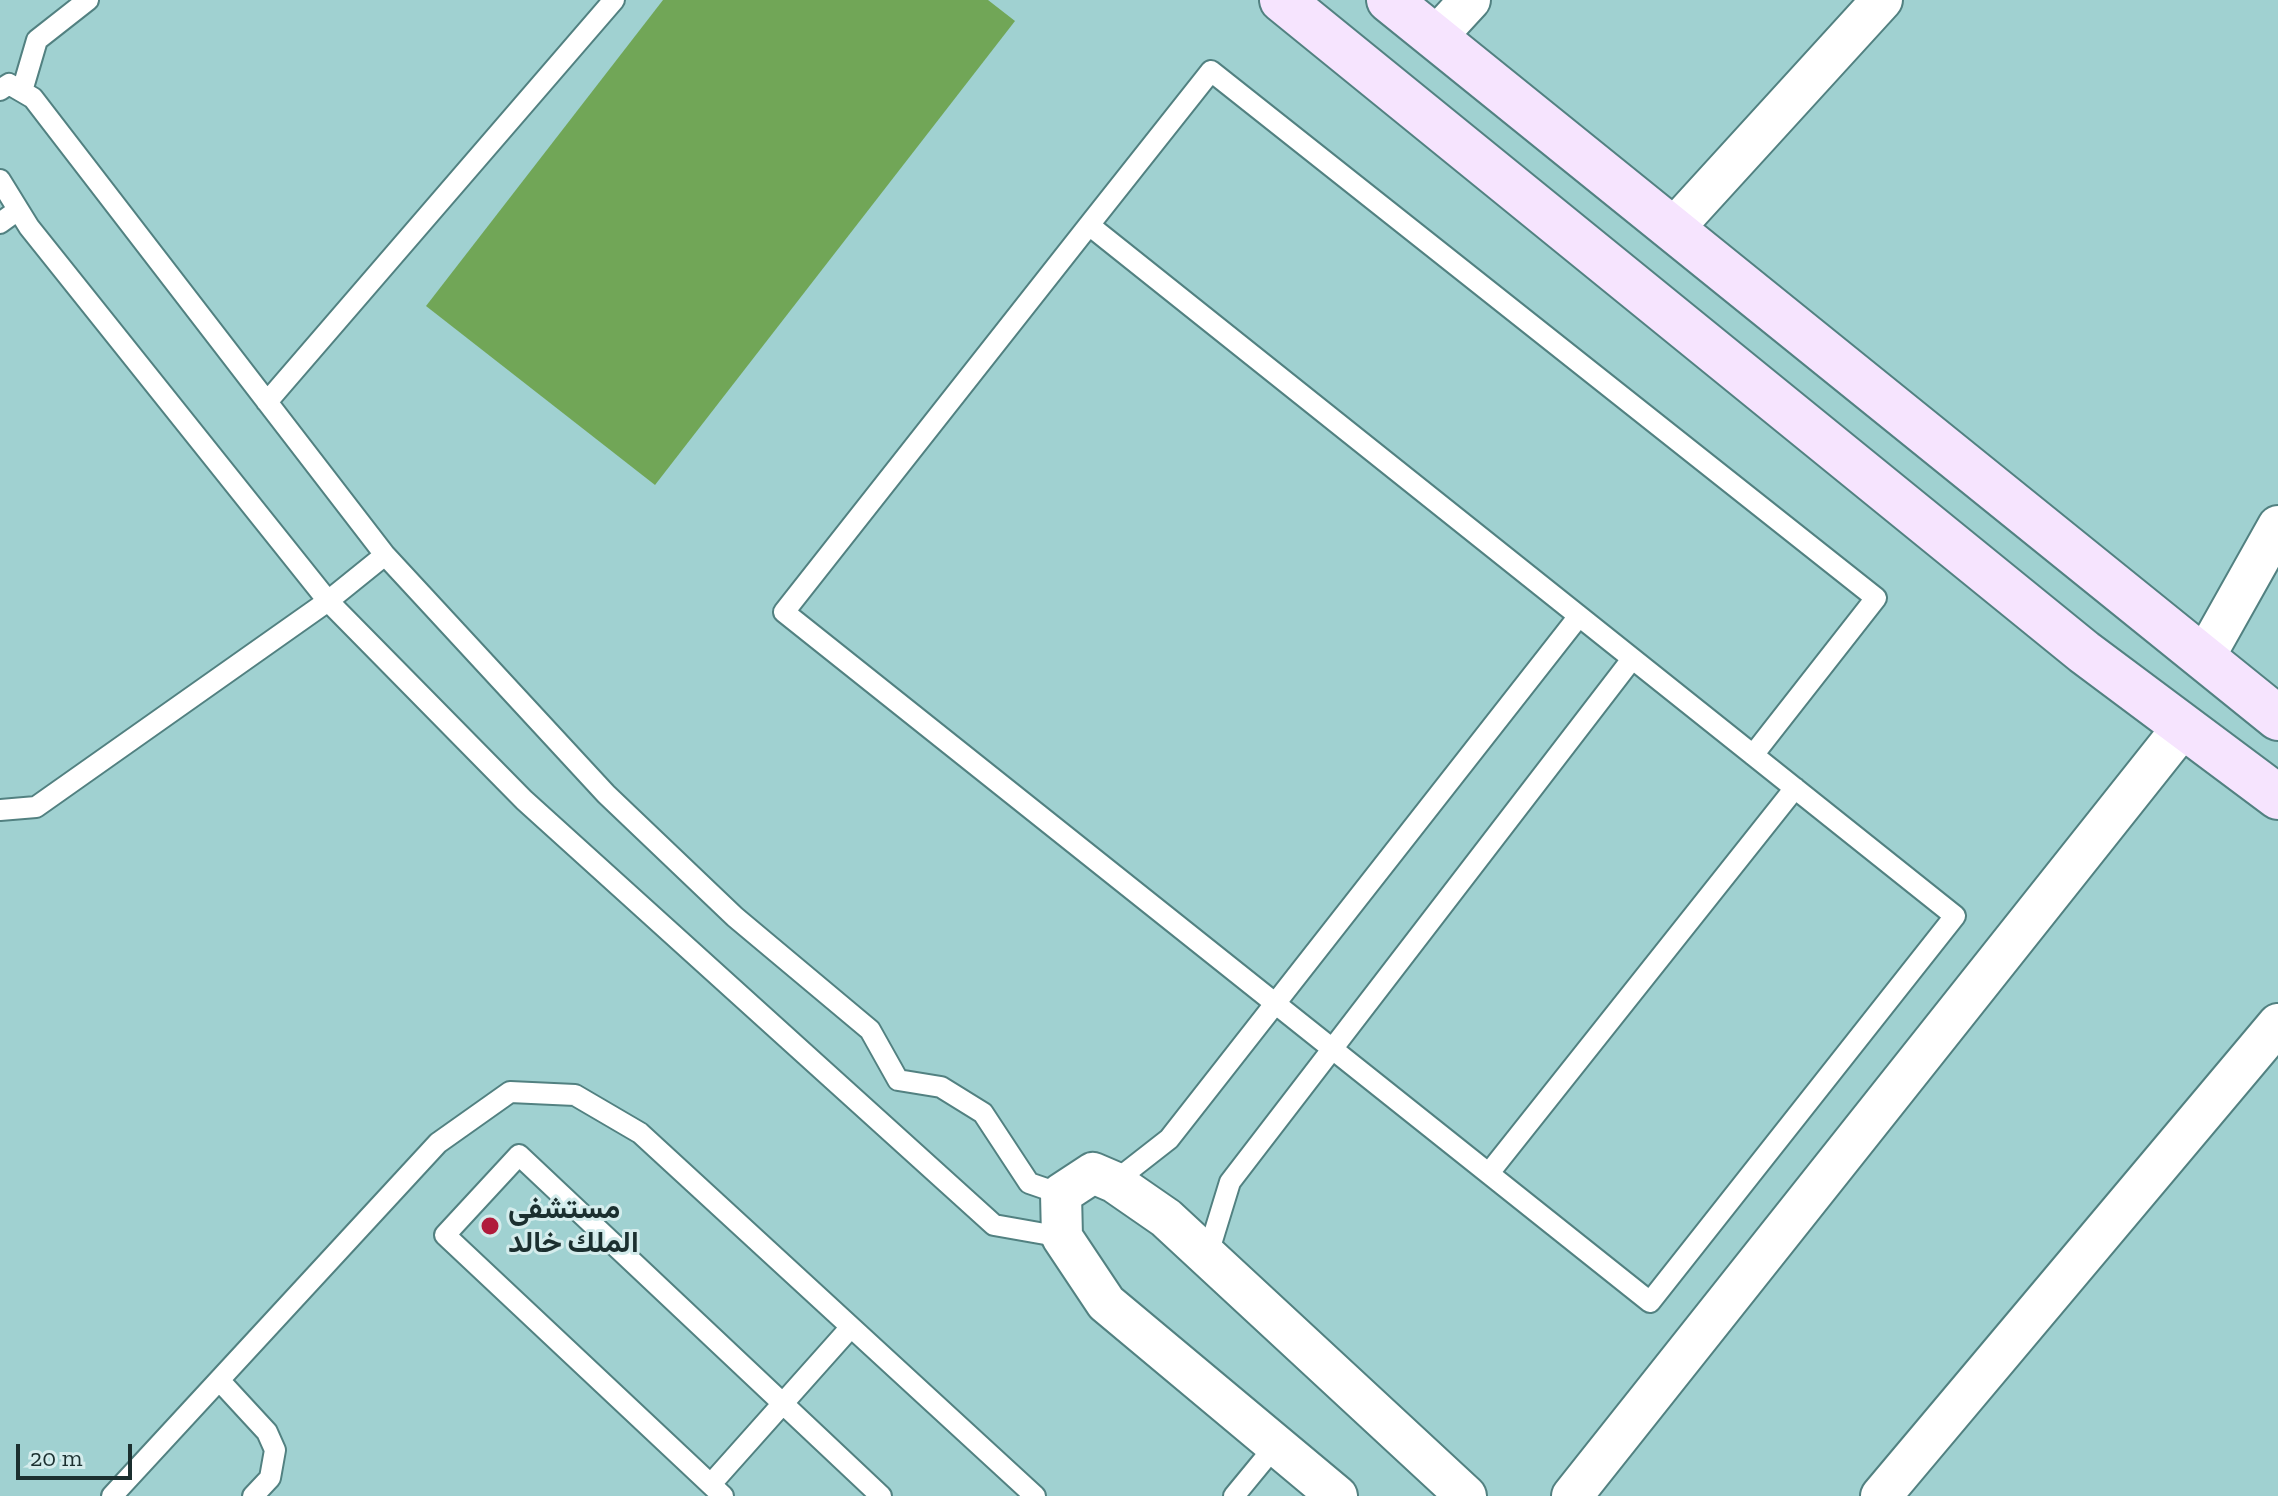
<!DOCTYPE html>
<html>
<head>
<meta charset="utf-8">
<style>
  body { margin:0 }
  #map { position:relative; width:2278px; height:1496px; overflow:hidden; background:#a0d1d1; font-family:"Zilla Slab",serif }
  canvas { display:block }
  .scale { position:absolute; left:16px; top:1444px; width:116px; height:36px; box-sizing:border-box; border:4px solid #1b2f2f; border-top:0; padding-left:10px; font-size:24px; line-height:28px; white-space:nowrap; color:#1b2f2f; -webkit-text-stroke:6px #d4ecec; paint-order:stroke }
</style>
</head>
<body>
<div id="map">
<canvas width="2278" height="1496"></canvas>
<div class="scale">20 m</div>
</div>
<script>
const g = document.querySelector('canvas').getContext('2d');
g.lineJoin = 'round';
function fillPath(path, color) { g.fillStyle = color; g.fill(path, 'evenodd'); }
const shape = rows => new Path2D(rows.map(r => 'M' + r).join(''));
function trace(path, color, width, dash) { g.strokeStyle = color; g.lineWidth = width; g.lineCap = dash ? 'butt' : 'round'; g.setLineDash(dash || []); g.stroke(path); }
function label(font, color, halo, rows, align = 'center') {
  g.font = font + ' "Zilla Slab",Vazirmatn,serif'; g.lineWidth = 6; g.setLineDash([]); g.textBaseline = 'middle'; g.strokeStyle = halo; g.fillStyle = color; for (const [text, x, y, turn = 0] of rows) {
    g.save(); g.translate(x, y); g.rotate((+turn || 0) * Math.PI / 180); g.textAlign = isNaN(turn) ? turn : align; if (halo) g.strokeText(text, 0, 0); g.fillText(text, 0, 0); g.restore();
  }
}
fillPath(shape([
  [663,0,988,0,1015,21,655,485,426,306]
]), '#71a657');
const lane = shape([
  [0,90,9,84,33,98,385,555,606,794,735,917,870,1030,898,1080,941,1087,983,1113,1029,1183,1061,1194],
  [22,91,37,40,88,0],
  [0,180,29,227,328,601,524,800,994,1225,1062,1237],
  [0,223,18,210],
  [1089,225,1955,916,1650,1302,784,612,1089,225],
  [1089,225,1211,71,1876,598,1753,755],
  [267,402,614,0],
  [0,810,36,807,328,601,385,555],
  [1489,1173,1795,788],
  [1114,1182,1169,1139,1579,616],
  [1207,1257,1230,1182,1632,659],
  [219,1380,267,1432,275,1450,270,1478,253,1496],
  [711,1484,851,1327],
  [112,1496,438,1143,510,1092,575,1095,640,1133,1035,1496],
  [723,1496,445,1235,519,1155,881,1496],
  [1234,1496,1276,1445]
]);
const street = shape([
  [1435,38,1470,0],
  [1672,230,1882,0],
  [2205,656,2278,526],
  [1337,1496,1106,1303,1062,1237,1061,1194,1093,1173,1114,1182,1166,1218,1466,1496],
  [1572,1496,2183,727],
  [1881,1496,2278,1024]
]);
const secondary = shape([
  [1282,0,2084,652,2278,797],
  [1389,0,2278,718]
]);
trace(lane, '#528181', 24);
trace(street, '#528181', 44);
trace(secondary, '#528181', 48);
trace(lane, '#fff', 20);
trace(street, '#fff', 40);
trace(secondary, '#f6e4fe', 44);
for (const [x, y, r, color] of [
  [490,1226,10,"#b01c3c"]
]) { const dot = new Path2D(); dot.arc(x, y, r, 0, 2 * Math.PI); g.fillStyle = color; g.fill(dot); trace(dot, '#d4ecec', 3); }
label('bold 30px', '#1b2f2f', '#d4ecec', [
  ["مستشفى",508,1209],
  ["الملك خالد",508,1243]
], 'left');
</script>
</body>
</html>
